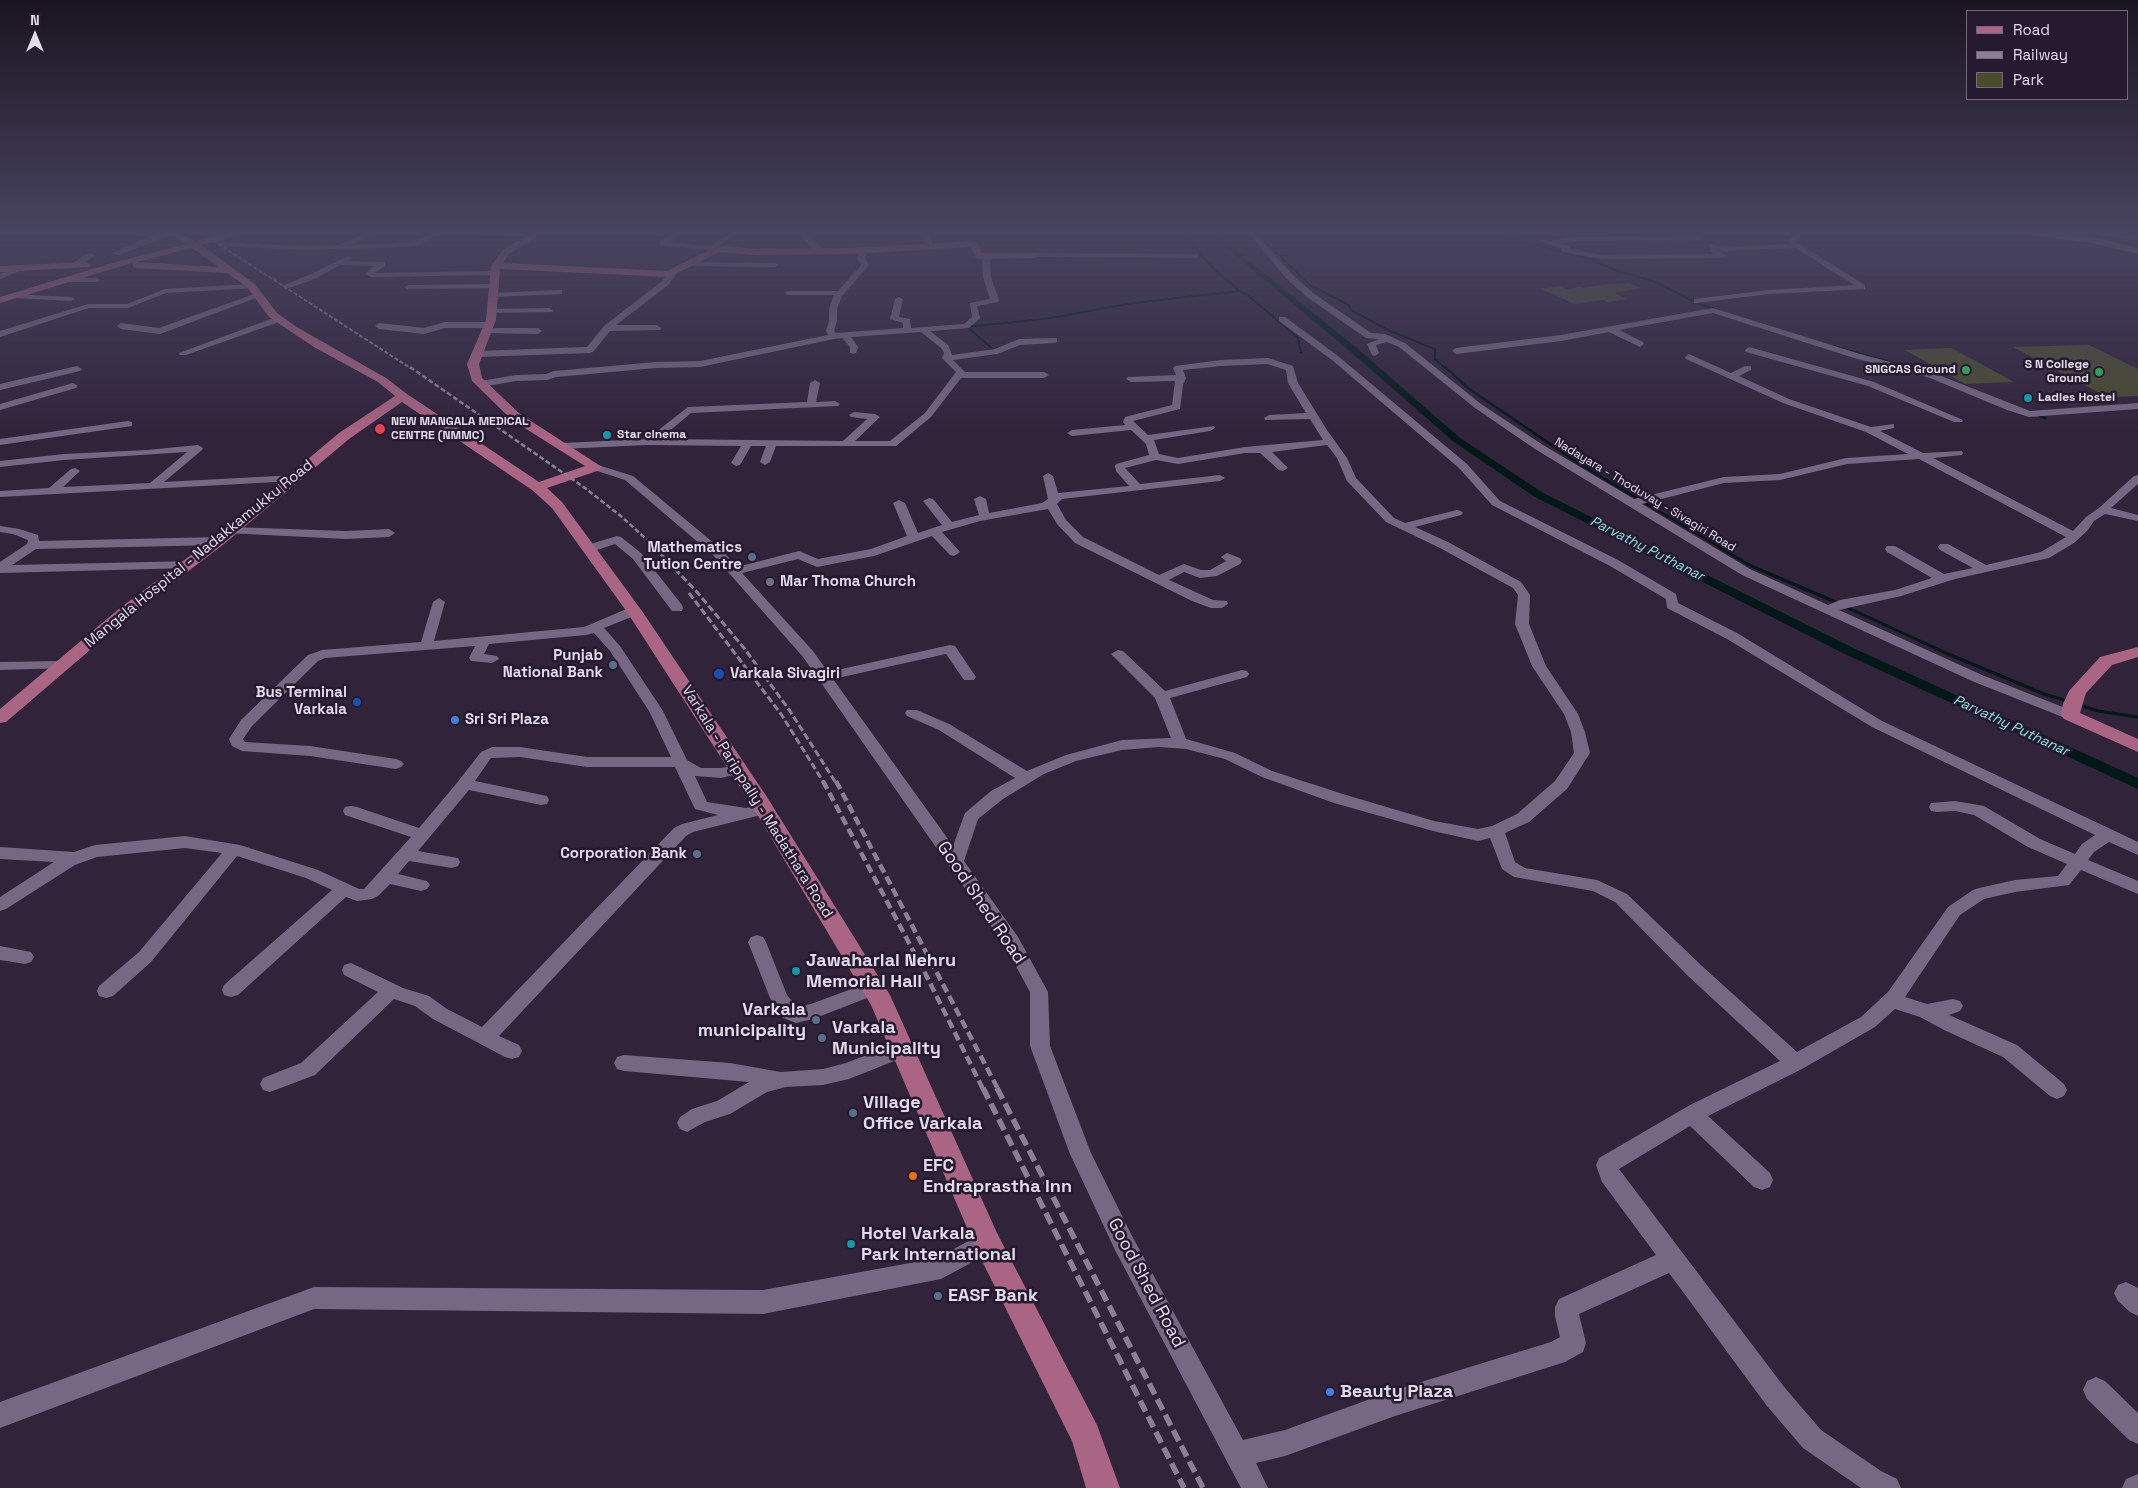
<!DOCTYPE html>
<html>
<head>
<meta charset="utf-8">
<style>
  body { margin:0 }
  #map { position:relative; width:2138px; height:1488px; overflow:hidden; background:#30233a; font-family:"Space Grotesk",sans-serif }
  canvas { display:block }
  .legend { position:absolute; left:1966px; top:10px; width:162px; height:90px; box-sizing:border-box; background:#261a30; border:1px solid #71677a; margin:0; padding:6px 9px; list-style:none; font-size:15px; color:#e2dbea }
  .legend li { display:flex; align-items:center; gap:10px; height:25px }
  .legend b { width:25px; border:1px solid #71677a }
  .north { position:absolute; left:10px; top:10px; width:50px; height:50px; -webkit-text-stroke:4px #261a30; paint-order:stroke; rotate:0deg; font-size:14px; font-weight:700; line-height:20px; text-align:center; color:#e2dbea }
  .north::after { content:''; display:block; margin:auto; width:18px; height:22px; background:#e2dbea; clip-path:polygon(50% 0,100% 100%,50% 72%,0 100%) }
</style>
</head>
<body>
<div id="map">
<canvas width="2138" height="1488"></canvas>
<ul class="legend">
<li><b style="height:6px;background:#aa6484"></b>Road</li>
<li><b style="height:6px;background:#8b8194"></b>Railway</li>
<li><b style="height:14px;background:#4a4b2f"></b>Park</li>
</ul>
<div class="north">N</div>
</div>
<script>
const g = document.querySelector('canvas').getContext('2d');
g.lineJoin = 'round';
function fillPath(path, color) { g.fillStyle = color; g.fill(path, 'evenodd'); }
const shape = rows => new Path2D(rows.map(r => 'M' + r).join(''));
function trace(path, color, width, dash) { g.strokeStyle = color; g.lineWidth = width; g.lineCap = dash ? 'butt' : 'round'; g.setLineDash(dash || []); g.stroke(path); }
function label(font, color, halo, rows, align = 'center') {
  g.font = font + ' "Space Grotesk",sans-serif'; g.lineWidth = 5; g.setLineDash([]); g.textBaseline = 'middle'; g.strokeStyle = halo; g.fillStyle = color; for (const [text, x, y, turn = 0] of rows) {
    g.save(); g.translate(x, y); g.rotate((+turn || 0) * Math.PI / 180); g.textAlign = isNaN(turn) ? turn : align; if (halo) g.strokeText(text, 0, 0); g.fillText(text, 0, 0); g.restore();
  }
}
fillPath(shape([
  [1629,283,1641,288,1615,293,1627,299,1608,302,1603,300,1574,304,1541,289,1559,286,1567,289,1580,287,1583,288,1610,284],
  [2089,345,2138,369,2138,396,2107,397,2013,347],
  [1951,348,1970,358,2014,382,1965,384,1905,350]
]), '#4a4b2f');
trace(shape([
  [1254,231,1310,285,1349,305,1351,310,1388,330,1435,349,1435,359,1446,369],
  [1484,231,1589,259,1618,271,1656,282,1697,303,1715,309],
  [1240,291,1249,296,1298,338,1301,353],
  [967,327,1051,318,1133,303,1240,291,1217,272,1180,231],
  [967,327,994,350],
  [1834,346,1915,369]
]), '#001818', 2);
trace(shape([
  [1445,367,1468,388,1578,463,1721,548],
  [1910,367,1937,375],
  [2040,416,2045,418]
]), '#001818', 2.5);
trace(shape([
  [1719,547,1751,566,1838,603],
  [1844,606,1946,653,2044,694,2068,701],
  [2079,705,2098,711,2138,717]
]), '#001818', 3);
fillPath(shape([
  [1206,231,1212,231,1358,349,1460,438,1543,493,1853,648,2138,778,2138,789,1845,654,1535,497,1454,442,1352,353,1206,231]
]), '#001818');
fillPath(shape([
  [171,231,178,232,119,255,112,253,152,235,171,231],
  [210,231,219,231,228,236,221,238,210,231],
  [370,231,477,231,536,232,540,234,536,236,442,234,415,246,378,248,306,250,220,246,216,244,220,242,306,246,339,245,370,231],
  [431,234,414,242,350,245,371,235,431,234],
  [676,231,684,231,670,242,711,246,731,232,737,233,718,247,721,249,717,251,660,245,660,241,676,231],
  [805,231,811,231,809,236,823,249,823,253,817,253,802,238,805,231],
  [921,231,929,231,934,250,927,248,921,231],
  [1247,231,1253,231,1292,274,1313,293,1371,333,1385,334,1405,343,1481,404,1543,445,1634,499,1724,477,1780,474,1846,458,1908,454,1866,432,1783,403,1686,359,1685,357,1689,354,1731,373,1745,366,1751,366,1751,370,1739,376,1789,399,1871,427,1894,424,1894,428,1880,431,1923,453,1962,451,1963,453,1962,455,1933,458,2073,531,2086,517,2099,508,2134,476,2138,475,2138,484,2111,508,2138,515,2138,521,2105,514,2094,521,2087,531,2074,543,2049,558,1955,579,1901,596,1839,610,1982,675,2075,712,2077,715,2075,718,2065,718,1972,681,1742,575,1535,449,1475,408,1399,347,1387,342,1376,345,1379,353,1375,356,1372,355,1367,344,1379,339,1366,338,1307,297,1286,278,1247,231],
  [1919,459,2066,537,2041,552,1986,565,1948,544,1940,544,1938,547,1940,550,1973,568,1944,574,1895,546,1887,546,1885,549,1887,552,1932,578,1895,590,1840,600,1828,605,1750,569,1642,504,1724,483,1780,480,1847,464,1919,459],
  [1261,231,1284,231,1280,233,1264,234,1262,233,1261,231],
  [1797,231,1804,231,1796,242,1865,285,1865,289,1769,294,1697,303,1694,303,1694,299,1769,290,1854,285,1796,248,1723,251,1718,250,1726,256,1722,258,1601,259,1562,252,1562,249,1540,241,1544,239,1555,242,1560,238,1574,237,1698,236,1702,238,1701,240,1574,241,1561,244,1570,246,1570,249,1601,255,1714,254,1709,250,1712,248,1708,246,1709,244,1723,247,1790,244,1788,241,1797,231],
  [2079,231,2097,231,2138,236,2138,240,2083,233,2079,231],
  [861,249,868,251,865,258,869,265,842,296,837,309,837,321,834,331,836,333,903,328,903,323,890,319,895,299,899,297,903,299,899,317,910,319,911,328,964,324,972,317,970,303,990,299,983,277,982,262,985,254,988,254,992,256,990,262,991,277,999,300,998,302,977,306,980,318,969,328,930,331,948,345,952,355,995,349,1019,339,1057,338,1057,342,1054,343,1020,345,997,354,953,360,965,372,1044,372,1049,375,1044,378,961,378,931,417,896,446,776,446,770,462,765,465,760,462,766,446,751,446,740,465,736,466,731,463,741,446,647,445,562,449,557,446,562,443,647,439,688,407,807,402,810,383,815,380,820,383,816,402,835,401,840,404,838,406,691,413,660,439,843,441,867,419,851,417,849,415,854,412,875,414,880,417,855,441,890,441,925,413,956,372,942,358,944,353,941,348,921,332,851,337,858,347,856,353,853,354,850,353,850,347,842,338,834,339,700,367,656,368,556,377,547,380,516,381,481,387,476,384,481,381,516,375,546,374,554,371,656,362,700,361,828,335,826,331,829,321,829,309,834,295,788,295,784,293,788,291,838,291,861,265,857,258,861,249],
  [89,253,96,255,74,268,67,266,89,253],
  [1031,253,1196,254,1200,256,1196,258,1034,257,1031,257,1031,253],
  [348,256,352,258,348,261,385,262,385,266,375,273,496,271,500,273,496,275,371,277,365,274,374,266,340,265,317,278,289,288,282,286,311,274,348,256],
  [688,262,775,263,779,265,775,267,691,266,688,266,688,262],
  [17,267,21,269,20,271,0,279,0,274,17,267],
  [671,270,678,272,667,286,616,325,657,325,661,328,660,330,610,331,593,352,590,353,477,357,473,354,477,351,587,347,604,326,661,282,671,270],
  [59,278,97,278,101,280,97,282,59,282,59,278],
  [252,284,255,284,255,288,166,293,128,308,89,308,0,337,0,331,88,304,127,304,165,289,252,284],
  [493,284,497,286,496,288,408,289,404,287,408,285,493,284],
  [559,290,562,290,562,294,493,297,489,295,493,293,559,290],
  [257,293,264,295,160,334,121,329,117,326,121,323,159,328,257,293],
  [11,294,71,297,75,299,71,301,14,298,11,298,11,294],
  [549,308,553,310,552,312,491,313,487,311,491,309,549,308],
  [1713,308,1860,354,1936,374,2030,411,2138,403,2138,409,2029,417,2007,410,1930,378,1854,358,1713,313,1619,330,1643,342,1644,344,1640,347,1609,332,1561,341,1456,354,1452,351,1456,348,1561,335,1713,308],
  [279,316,283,319,282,321,186,355,180,355,179,353,279,316],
  [1279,317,1285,317,1338,356,1467,464,1500,501,1618,560,1676,594,1678,603,1737,633,1882,721,2138,842,2138,855,2109,842,2094,852,2088,860,2138,881,2138,894,2081,870,2069,885,2015,892,1984,899,1960,915,1905,997,1927,1004,1953,999,1960,1001,1963,1006,1960,1011,1949,1015,2017,1045,2064,1084,2067,1090,2064,1096,2057,1099,2050,1096,2003,1057,1944,1030,1920,1017,1895,1009,1875,1027,1802,1069,1708,1116,1770,1173,1773,1180,1770,1187,1762,1190,1754,1187,1690,1126,1619,1169,1785,1388,1821,1430,1881,1471,1897,1479,1901,1488,1861,1488,1803,1448,1767,1406,1669,1273,1579,1314,1586,1343,1583,1352,1565,1362,1395,1416,1285,1456,1256,1463,1268,1488,1241,1488,1115,1250,1070,1154,1030,1046,1030,992,1005,946,803,657,713,555,625,480,591,469,590,467,595,464,633,476,721,549,737,567,799,551,818,559,871,549,907,536,893,503,899,500,905,503,918,533,942,525,923,501,929,498,933,499,952,522,979,515,974,499,980,496,986,499,989,513,1042,503,1048,499,1043,476,1048,473,1053,476,1058,493,1129,486,1116,471,1115,466,1116,464,1149,455,1146,444,1131,430,1072,436,1067,433,1072,430,1125,425,1123,422,1125,417,1172,405,1175,381,1131,382,1126,379,1128,377,1176,375,1173,368,1175,366,1221,360,1268,358,1293,366,1298,383,1327,430,1347,458,1356,478,1394,518,1405,523,1457,510,1461,511,1463,513,1461,515,1415,527,1448,542,1521,582,1530,595,1529,624,1546,666,1578,714,1585,732,1590,753,1567,789,1529,822,1505,833,1515,862,1525,868,1597,880,1627,894,1702,966,1797,1052,1861,1017,1888,992,1948,907,1973,890,1979,888,2015,880,2058,876,2067,864,2028,847,1974,815,1955,811,1937,812,1931,811,1929,807,1931,803,1955,801,1984,806,2040,839,2075,854,2082,844,2095,835,1872,727,1727,639,1667,608,1666,599,1610,566,1492,505,1459,468,1332,360,1279,321,1279,317],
  [1267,364,1286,370,1288,383,1306,413,1269,415,1264,418,1265,420,1310,419,1323,440,1245,447,1178,458,1159,454,1154,440,1210,431,1215,428,1214,426,1148,435,1133,421,1180,409,1183,385,1186,378,1183,370,1221,366,1267,364],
  [1327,445,1337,458,1347,481,1386,522,1440,548,1513,588,1518,595,1515,624,1532,666,1564,714,1571,732,1574,753,1555,781,1517,814,1492,826,1478,829,1434,821,1346,795,1272,771,1235,753,1186,739,1170,698,1247,677,1249,674,1247,671,1242,670,1165,691,1123,651,1118,650,1111,654,1155,698,1171,738,1122,740,1066,755,1027,771,949,724,917,710,907,710,905,713,907,716,939,730,1015,778,991,791,965,813,953,846,833,679,946,654,964,680,974,680,976,677,955,646,950,645,828,672,813,651,742,573,798,559,817,567,874,556,932,536,950,555,954,556,960,552,942,532,980,521,1048,509,1057,524,1075,543,1192,601,1211,608,1222,608,1228,604,1227,601,1213,600,1169,580,1184,572,1200,578,1217,576,1240,564,1242,561,1240,558,1227,553,1221,557,1226,561,1210,570,1201,570,1184,564,1159,575,1083,537,1066,520,1057,504,1062,499,1220,481,1225,478,1220,475,1140,484,1125,468,1156,460,1178,464,1245,453,1260,453,1279,470,1283,471,1288,468,1272,452,1327,445],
  [1159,747,1186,749,1225,759,1262,777,1334,803,1433,831,1478,841,1490,838,1502,869,1514,877,1593,891,1615,902,1688,976,1780,1061,1690,1105,1599,1158,1596,1165,1602,1182,1656,1255,1559,1299,1555,1307,1555,1316,1560,1337,1551,1342,1395,1390,1285,1430,1243,1440,1131,1234,1091,1153,1050,1046,1048,992,1018,937,964,861,978,819,1003,799,1044,774,1076,761,1122,750,1159,747],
  [445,322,489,322,493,325,489,328,445,328,424,334,379,329,375,326,379,323,424,328,445,322],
  [487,328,538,328,542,331,538,334,484,333,484,329,487,328],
  [1749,347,1874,382,1963,420,1962,422,1954,422,1868,386,1746,352,1745,350,1749,347],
  [77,366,82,369,80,371,0,390,0,384,77,366],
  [73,383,78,386,76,388,0,410,0,404,73,383],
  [128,421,132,422,132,426,0,445,0,439,128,421],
  [198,445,203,448,202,450,164,482,295,475,300,478,295,481,0,497,0,491,49,488,71,469,75,468,80,471,63,487,150,483,187,452,64,460,0,467,0,461,64,454,147,450,198,445],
  [0,526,19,529,38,535,39,541,219,537,225,541,219,545,36,549,12,565,194,561,196,564,190,568,0,573,0,562,27,544,28,540,13,534,0,532,0,526],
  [231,527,346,531,389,529,395,533,389,537,346,539,227,533,225,531,227,529,231,527],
  [617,536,621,537,641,553,682,605,683,608,682,611,672,611,633,559,615,544,588,553,582,549,584,546,617,536],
  [439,598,445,602,434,641,584,627,629,608,639,608,640,611,639,614,604,628,620,646,663,711,687,760,701,768,721,768,737,765,742,767,745,770,742,773,721,778,695,776,707,802,746,808,763,804,769,805,771,809,769,813,693,832,686,836,499,1036,519,1045,522,1051,519,1057,512,1059,505,1057,433,1019,415,1006,394,999,315,1075,270,1092,263,1090,260,1084,263,1078,301,1063,378,992,344,975,342,970,344,965,351,963,403,988,429,996,447,1009,482,1027,484,1025,674,828,682,824,718,815,695,809,675,767,587,767,520,757,491,758,475,781,547,796,549,800,547,804,541,805,469,790,418,851,458,858,460,862,458,866,452,868,409,861,398,874,427,881,430,885,427,889,421,891,390,884,378,896,372,899,357,901,346,897,238,995,231,997,224,995,222,990,224,985,332,890,306,878,237,856,151,962,113,996,106,998,99,996,97,991,99,986,139,952,222,853,185,848,97,857,75,865,6,909,0,911,0,897,54,862,0,859,0,847,74,852,95,845,185,836,240,845,318,870,359,889,364,889,411,837,345,815,343,811,345,807,351,806,357,807,419,828,456,784,481,752,492,747,520,747,587,757,671,757,649,711,610,651,594,633,586,635,489,644,484,654,497,656,499,659,492,663,471,661,469,658,475,646,325,658,318,661,252,726,243,739,245,742,310,746,396,759,401,761,404,764,401,767,396,769,310,756,242,751,232,746,229,739,241,720,308,655,322,650,421,642,433,602,439,598],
  [62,661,69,665,67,668,0,670,0,662,62,661],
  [757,935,763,937,766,942,787,995,797,1007,811,1004,873,981,880,983,882,988,880,993,813,1019,796,1023,783,1018,770,998,748,942,751,937,757,935],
  [0,946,31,952,34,957,31,962,25,964,0,960,0,946],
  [902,1041,909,1043,912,1049,909,1055,849,1079,823,1085,786,1087,767,1092,730,1114,705,1122,687,1132,680,1129,677,1123,680,1117,692,1109,717,1101,749,1082,624,1071,617,1069,614,1063,617,1057,624,1055,730,1063,781,1072,823,1069,846,1063,902,1041],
  [987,1231,995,1234,998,1242,995,1250,941,1279,763,1314,314,1309,0,1428,0,1402,314,1287,763,1290,937,1258,987,1231],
  [2126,1282,2138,1288,2138,1316,2130,1312,2118,1301,2114,1293,2118,1285,2126,1282],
  [2096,1377,2105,1381,2138,1413,2138,1444,2129,1440,2087,1399,2083,1390,2087,1381,2096,1377],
  [2138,1474,2138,1488,2122,1488,2126,1479,2138,1474]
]), '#766883');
fillPath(shape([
  [167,231,177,231,195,241,236,231,249,231,248,233,201,245,255,284,277,313,295,326,386,378,407,394,539,482,585,466,512,420,472,381,467,364,486,320,491,266,503,250,535,231,545,231,509,254,503,263,667,271,717,246,756,249,851,248,974,241,977,242,982,253,1037,253,1037,257,1034,258,979,259,976,258,971,247,851,254,756,255,719,252,669,277,500,269,496,320,479,364,482,378,520,414,602,467,600,470,547,488,562,502,642,611,767,797,890,995,997,1233,1097,1425,1120,1488,1086,1488,1072,1441,977,1251,871,1005,751,804,627,612,552,508,532,490,402,402,349,439,224,544,132,614,6,722,0,723,0,709,120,608,214,538,339,433,395,396,378,382,314,347,269,317,247,287,227,273,136,268,133,267,132,263,0,303,0,297,112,263,186,244,167,231],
  [192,248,219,267,137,262,192,248],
  [2017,231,2039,231,2092,237,2138,248,2138,254,2092,243,2021,234,2017,231],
  [86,262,91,265,89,267,0,272,0,266,86,262],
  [2138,647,2138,657,2112,665,2086,693,2080,713,2138,739,2138,752,2064,719,2061,715,2063,704,2069,691,2100,657,2138,647]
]), '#aa6484');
trace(shape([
  [198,231,412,369]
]), '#8b8194', 2, [4, 2]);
trace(shape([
  [410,367,585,488,622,517,656,548]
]), '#8b8194', 2.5, [5, 2.5]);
trace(shape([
  [654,547,697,592,744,648,790,711,836,783],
  [689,593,781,714,824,783]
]), '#8b8194', 3, [7, 3]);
trace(shape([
  [823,781,926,975,983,1089],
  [836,781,998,1089]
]), '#8b8194', 4.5, [9, 4.5]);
trace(shape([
  [983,1088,1184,1488],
  [997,1088,1203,1488]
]), '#8b8194', 5.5, [12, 5.5]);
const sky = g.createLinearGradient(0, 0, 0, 439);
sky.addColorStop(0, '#1a1320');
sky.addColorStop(0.53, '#484560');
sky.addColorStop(1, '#48456000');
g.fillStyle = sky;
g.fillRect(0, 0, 2138, 439);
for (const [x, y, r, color] of [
  [1966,370,5,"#2e9e5b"],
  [2099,372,5,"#2e9e5b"],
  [2028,398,5,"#0f9aa8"],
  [380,429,6,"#e0444e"],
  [607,435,5,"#0f9aa8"],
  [752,557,5,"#5c6f8a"],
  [770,582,5,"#6b7280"],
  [613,665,5,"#5c6f8a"],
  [719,674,6,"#1a4fb4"],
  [357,702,5,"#1a4fb4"],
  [455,720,5,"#3f7fe0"],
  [697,854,5,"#5c6f8a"],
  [796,971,5,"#0f9aa8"],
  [816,1020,5,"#5c6f8a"],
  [822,1038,5,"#5c6f8a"],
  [853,1113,5,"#5c6f8a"],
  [913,1176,5,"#e8710a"],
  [851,1244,5,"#0f9aa8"],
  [938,1296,5,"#5c6f8a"],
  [1330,1392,5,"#3f7fe0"]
]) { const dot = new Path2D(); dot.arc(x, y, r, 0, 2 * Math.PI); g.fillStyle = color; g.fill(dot); trace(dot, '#261a30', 2); }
label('bold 12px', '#e2dbea', '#261a30', [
  ["S N College",2089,365,"right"],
  ["Ground",2089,379,"right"],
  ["SNGCAS Ground",1956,370,"right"],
  ["Ladies Hostel",2038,398],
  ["NEW MANGALA MEDICAL",391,422],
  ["CENTRE (NMMC)",391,436],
  ["Star cinema",617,435]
], 'left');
label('12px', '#e2dbea', '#261a30', [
  ["Nadayara - Thoduvay - Sivagiri Road",1645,495,31]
]);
label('italic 14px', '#88e1e0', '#261a30', [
  ["Parvathy Puthanar",1647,549,27],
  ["Parvathy Puthanar",2011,726,25]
]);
label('bold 15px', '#e2dbea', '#261a30', [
  ["Mathematics",742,548],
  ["Tution Centre",742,565],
  ["Mar Thoma Church",780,582,"left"],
  ["Punjab",603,656],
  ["National Bank",603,673],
  ["Varkala Sivagiri",730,674,"left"],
  ["Bus Terminal",347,693],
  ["Varkala",347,710],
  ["Sri Sri Plaza",465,720,"left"],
  ["Corporation Bank",687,854]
], 'right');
label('15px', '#e2dbea', '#261a30', [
  ["Mangala Hospital - Nadakkamukku Road",199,554,-39],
  ["Varkala - Parippally - Madathara Road",757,802,58]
]);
label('18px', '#e2dbea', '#261a30', [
  ["Good Shed Road",981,903,56],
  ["Good Shed Road",1146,1283,62]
]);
label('bold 18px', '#e2dbea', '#261a30', [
  ["Jawaharlal Nehru",806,961],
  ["Memorial Hall",806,982],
  ["Varkala",806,1010,"right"],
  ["municipality",806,1031,"right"],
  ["Varkala",832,1028],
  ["Municipality",832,1049],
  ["Village",863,1103],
  ["Office Varkala",863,1124],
  ["EFC",923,1166],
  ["Endraprastha Inn",923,1187],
  ["Hotel Varkala",861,1234],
  ["Park International",861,1255],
  ["EASF Bank",948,1296],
  ["Beauty Plaza",1340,1392]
], 'left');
</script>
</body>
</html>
